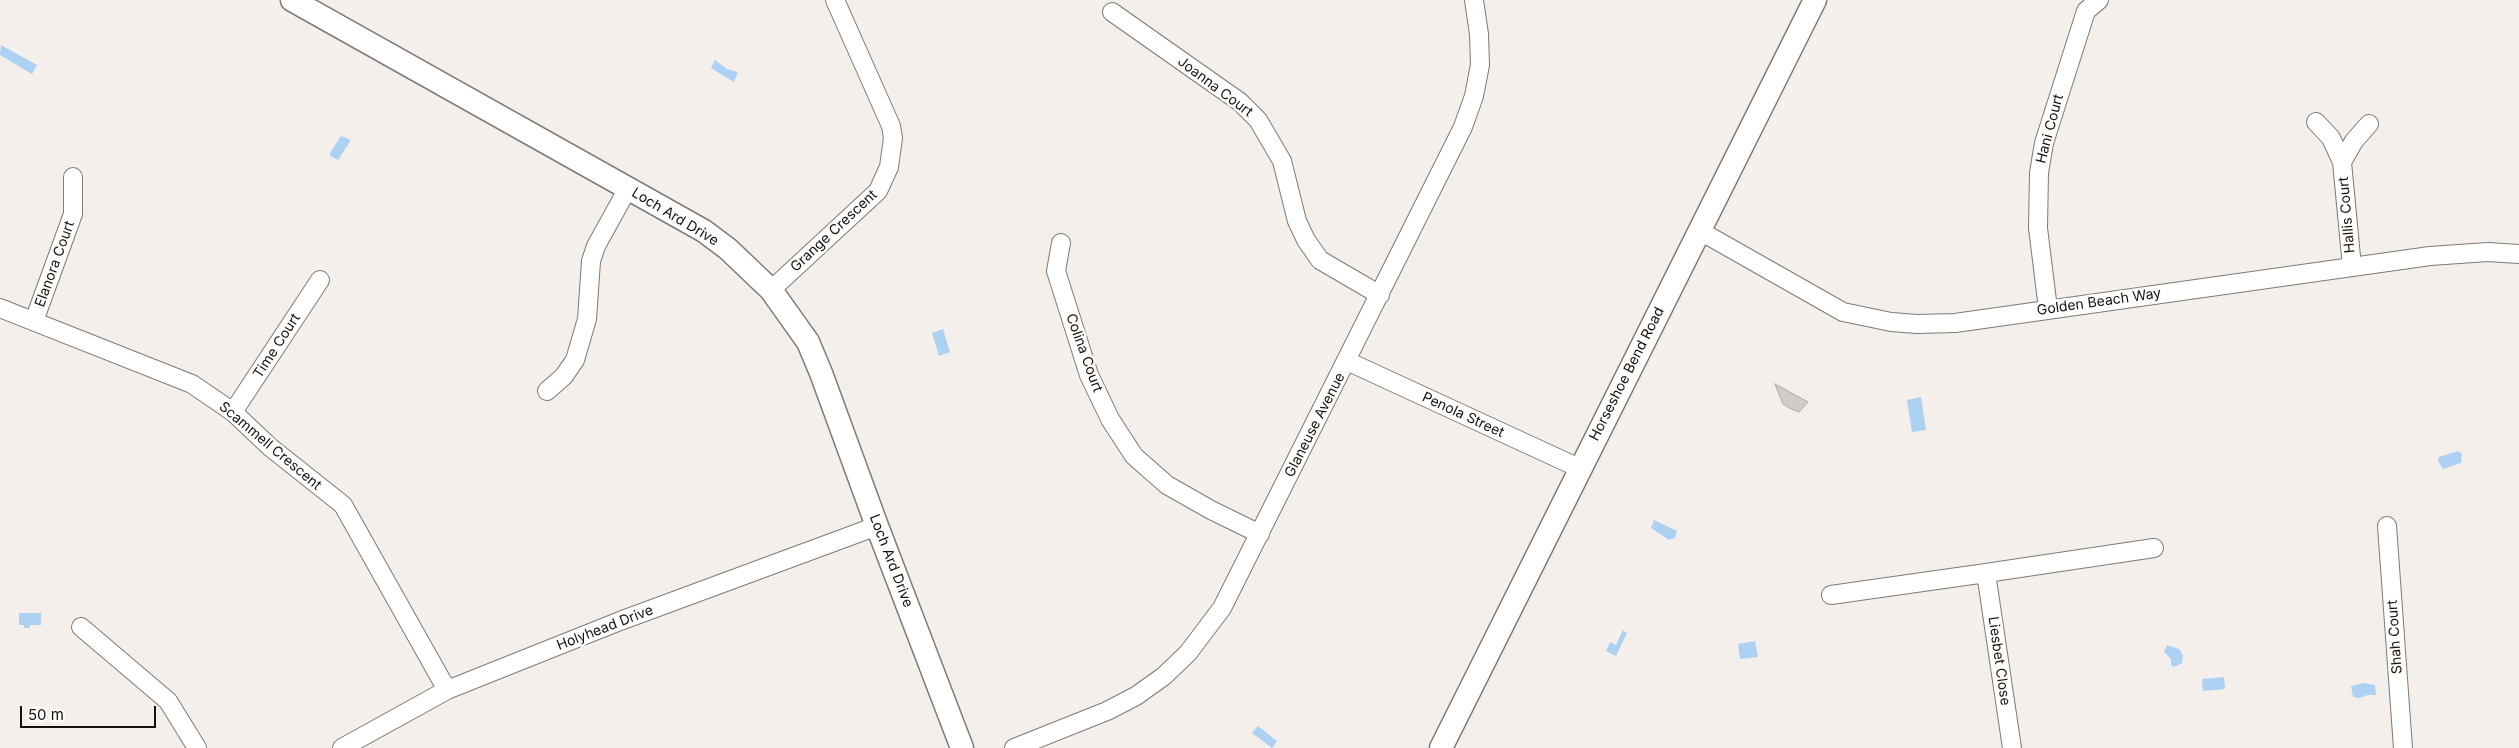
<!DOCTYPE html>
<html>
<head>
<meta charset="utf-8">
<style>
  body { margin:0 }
  #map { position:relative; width:2519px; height:748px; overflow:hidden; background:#f4efeb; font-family:Inter,sans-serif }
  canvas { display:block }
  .scale { position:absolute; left:20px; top:706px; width:136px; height:22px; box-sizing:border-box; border:2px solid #131210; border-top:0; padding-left:6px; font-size:15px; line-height:18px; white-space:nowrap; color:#131210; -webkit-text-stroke:4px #fffdfb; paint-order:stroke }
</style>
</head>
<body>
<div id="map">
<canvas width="2519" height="748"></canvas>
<div class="scale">50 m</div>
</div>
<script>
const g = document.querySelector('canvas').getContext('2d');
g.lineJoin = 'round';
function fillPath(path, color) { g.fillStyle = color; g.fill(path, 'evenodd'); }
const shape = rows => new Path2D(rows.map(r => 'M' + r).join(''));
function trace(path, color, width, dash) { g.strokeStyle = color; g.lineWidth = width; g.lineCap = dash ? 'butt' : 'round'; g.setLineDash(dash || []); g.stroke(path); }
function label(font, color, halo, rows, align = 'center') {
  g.font = font + ' Inter,sans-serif'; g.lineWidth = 5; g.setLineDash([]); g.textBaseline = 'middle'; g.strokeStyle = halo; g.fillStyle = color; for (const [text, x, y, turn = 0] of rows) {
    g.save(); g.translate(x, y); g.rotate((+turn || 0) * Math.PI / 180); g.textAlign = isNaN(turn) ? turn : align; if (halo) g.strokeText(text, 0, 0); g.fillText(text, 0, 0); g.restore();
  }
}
fillPath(shape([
  [1,45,37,65,32,74,0,55],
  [715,60,727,69,738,72,734,82,711,68],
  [341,136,351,140,338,160,330,156,330,153],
  [943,329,950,352,939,356,932,333],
  [1921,397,1926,430,1912,432,1907,400],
  [2458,451,2462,454,2461,463,2443,469,2438,461,2439,457],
  [1654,520,1677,531,1675,538,1669,540,1651,528],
  [19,613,41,613,41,625,30,625,30,628,24,628,24,625,19,625],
  [1623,630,1627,633,1616,656,1606,651,1610,642,1616,645],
  [1755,641,1758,657,1740,659,1738,644],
  [2167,645,2179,649,2183,655,2182,663,2174,667,2171,665,2171,659,2164,652],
  [2224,677,2225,689,2203,691,2202,679],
  [2363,683,2375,685,2376,695,2368,695,2359,698,2353,697,2351,686],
  [1258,726,1277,741,1272,748,1252,733]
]), '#add1f3');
const building = shape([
  [1775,384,1808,402,1799,412,1789,408,1783,404,1775,384]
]);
fillPath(building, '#d1ccc8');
trace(building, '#afaaa6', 1);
const minor = shape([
  [1112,12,1240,102,1258,120,1282,161,1297,221,1306,240,1320,260,1380,295],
  [2316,122,2331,138,2342,162],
  [1700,231,1843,312,1891,322,1917,324,1955,323,2430,256,2488,252,2519,254],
  [1061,243,1056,271,1089,375,1110,419,1134,456,1167,485,1211,510,1260,534],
  [2352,267,2342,162,2354,141,2369,124],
  [771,290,878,191,889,167,893,138,891,126,835,0],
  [0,308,192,384,233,412,270,447,343,505,447,690],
  [2048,309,2038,228,2039,173,2044,143,2086,11,2099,0],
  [34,321,73,214,73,177],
  [1347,361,1579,468],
  [547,391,564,376,575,360,587,319,591,261,596,246,628,188],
  [233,412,320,280],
  [2387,526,2403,748],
  [1986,573,2154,548],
  [1831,595,1986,573,2012,748],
  [81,627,168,701,197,748],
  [342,748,447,690,620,621,877,526],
  [1014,748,1107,711,1136,696,1164,676,1188,653,1222,608,1463,127,1474,96,1480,65,1479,34,1474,0]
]);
const tertiary = shape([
  [292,0,704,231,728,249,771,290,808,342,821,373,877,526,962,748],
  [1441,748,1815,0]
]);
trace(minor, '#7e7a76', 20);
trace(tertiary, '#7e7a76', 25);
trace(minor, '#fff', 18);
trace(tertiary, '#fff', 22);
label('14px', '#131210', '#fffdfb', [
  ["Joanna Court",1215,87,37],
  ["Hani Court",2050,129,-75],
  ["Hallis Court",2347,215,-95],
  ["Loch Ard Drive",675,217,31],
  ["Grange Crescent",834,231,-43],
  ["Elanora Court",55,264,-70],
  ["Golden Beach Way",2099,302,-8],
  ["Time Court",277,346,-57],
  ["Colina Court",1084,353,70],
  ["Horseshoe Bend Road",1627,374,-63],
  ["Penola Street",1463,415,25],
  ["Glaneuse Avenue",1315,425,-63],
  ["Scammell Crescent",270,446,40],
  ["Loch Ard Drive",891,561,69],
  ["Holyhead Drive",605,628,-21],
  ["Shah Court",2395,637,-94],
  ["Liesbet Close",1999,661,82]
]);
</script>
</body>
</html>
